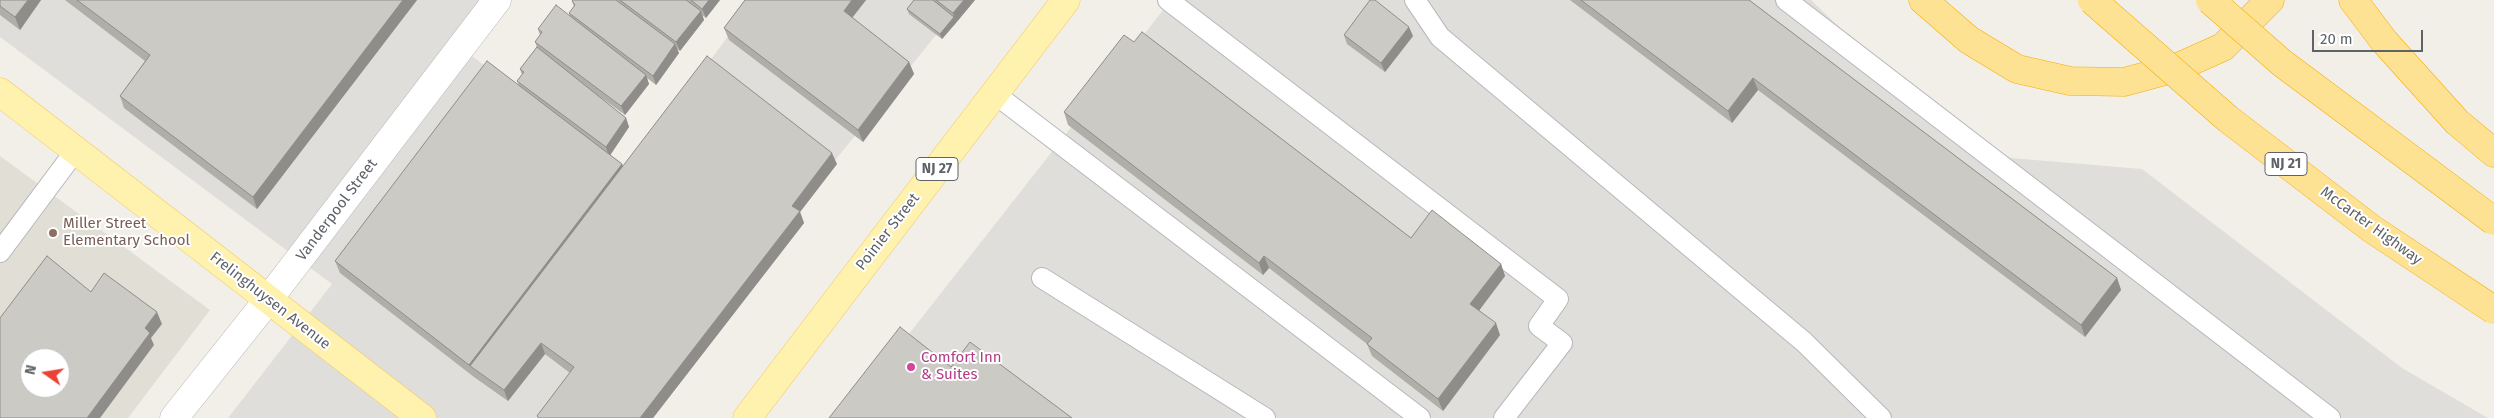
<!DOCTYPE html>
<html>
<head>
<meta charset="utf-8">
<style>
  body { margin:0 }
  #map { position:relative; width:2494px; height:418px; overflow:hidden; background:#f1efe8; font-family:"Fira Sans",sans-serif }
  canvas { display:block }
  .north { position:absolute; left:20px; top:348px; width:50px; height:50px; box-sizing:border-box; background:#fff; border:1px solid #bfc1c3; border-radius:50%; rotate:283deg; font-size:14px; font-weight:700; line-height:20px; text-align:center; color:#5f6368 }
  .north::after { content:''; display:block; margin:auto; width:18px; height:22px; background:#ea4335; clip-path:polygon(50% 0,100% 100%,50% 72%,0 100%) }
  .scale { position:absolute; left:2312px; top:30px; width:111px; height:22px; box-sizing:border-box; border:2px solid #5f6368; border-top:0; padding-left:6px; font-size:15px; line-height:18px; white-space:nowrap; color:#5f6368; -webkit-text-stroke:4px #fff; paint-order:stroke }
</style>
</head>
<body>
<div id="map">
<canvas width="2494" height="418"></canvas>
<div class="north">N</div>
<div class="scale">20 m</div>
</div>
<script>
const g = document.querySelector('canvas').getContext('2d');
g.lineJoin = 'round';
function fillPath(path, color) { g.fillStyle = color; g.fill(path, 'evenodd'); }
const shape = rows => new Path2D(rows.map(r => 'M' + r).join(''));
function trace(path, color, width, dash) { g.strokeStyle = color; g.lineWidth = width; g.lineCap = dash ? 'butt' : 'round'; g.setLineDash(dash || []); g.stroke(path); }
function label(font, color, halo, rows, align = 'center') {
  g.font = font + ' "Fira Sans",sans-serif'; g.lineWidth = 4; g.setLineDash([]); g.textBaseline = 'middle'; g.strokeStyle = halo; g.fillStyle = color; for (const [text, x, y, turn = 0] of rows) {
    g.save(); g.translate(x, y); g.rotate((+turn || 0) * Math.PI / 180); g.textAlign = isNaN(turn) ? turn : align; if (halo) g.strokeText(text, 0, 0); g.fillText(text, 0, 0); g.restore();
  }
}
fillPath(shape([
  [0,0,506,0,469,54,627,172,755,0,964,0,628,418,228,418,332,284,0,37],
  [1171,0,1811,0,1935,119,2011,158,2142,169,2402,368,2488,418,843,418]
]), '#e0deda');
fillPath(shape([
  [0,156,210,310,128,418,0,418],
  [30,358,60,358,60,388,30,388]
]), '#e1ded6');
const service = shape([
  [1168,0,1558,299,1539,326,1562,343,1504,418],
  [1415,0,1440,37,1804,342,1881,418],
  [1786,0,2330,418],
  [995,94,1420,418],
  [0,252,76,150],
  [1042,278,1265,418]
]);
const minor = shape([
  [174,418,268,300,497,0]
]);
const primary = shape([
  [0,92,422,418],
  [747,418,1066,0]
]);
const motorway = shape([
  [1923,0,1969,40,2017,69,2070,81,2124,82,2176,68,2223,47,2270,0],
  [2353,0,2384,41,2457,122,2494,153]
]);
trace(service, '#b5b8bc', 22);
trace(minor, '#b5b8bc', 29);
trace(primary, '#f2c960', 29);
trace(motorway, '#f9ab00', 29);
trace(service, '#fff', 20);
trace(minor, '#fff', 28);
trace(primary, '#fff2af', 28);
trace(motorway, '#fde293', 28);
const motorwayBridge = shape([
  [2092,0,2228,119,2372,229,2494,310],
  [2210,0,2282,63,2494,221]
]);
trace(motorwayBridge, '#f9ab00', 29, []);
trace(motorwayBridge, '#fde293', 28);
fillPath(shape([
  [0,0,41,0,20,30,0,15],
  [65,0,417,0,257,209,124,108,120,96,145,61],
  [573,0,720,0,706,18,702,15,704,20,680,51,677,49,679,53,656,85,647,78,649,84,625,115,599,96,626,118,629,127,610,155,622,164,623,166,837,164,800,212,804,223,653,418,538,418,537,416,570,373,545,354,508,401,474,377,340,273,335,261,519,86,517,81,522,75,520,69,537,47,535,42,540,35,538,29,570,16,569,13,574,7,572,1],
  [745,0,866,0,852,18,909,62,914,74,863,142,729,40,724,28],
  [914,0,975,0,942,39,909,14,907,9],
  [1570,0,1749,0,2117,278,2121,290,2085,337,1758,90,1732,123],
  [1344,35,1413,36,1385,72,1347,44],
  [1064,112,1411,238,1501,264,1505,276,1479,310,1500,335,1443,411,1372,356,1367,344,1269,268,1263,275,1068,125]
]), '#afaea9');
fillPath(shape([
  [28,0,41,0,20,30,15,17],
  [403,0,417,0,257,209,253,197],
  [709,0,720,0,706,18,702,9],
  [852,0,866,0,848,23,844,11],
  [964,0,975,0,956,23,953,13],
  [701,11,704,20,680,51,676,42],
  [954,17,956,23,942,39,940,34],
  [1409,27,1413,36,1385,72,1381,63],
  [675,44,679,53,656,85,653,76],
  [909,62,914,74,863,142,858,130],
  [646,75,649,84,625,115,621,106],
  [1753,78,1758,90,1732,123,1728,111],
  [626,118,629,127,609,157,606,147],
  [832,153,837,164,800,212,804,223,653,418,640,418,792,206],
  [622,164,626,176,470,366,469,365],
  [1264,256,1269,268,1263,275,1259,263],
  [1501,264,1505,276,1475,316,1470,304],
  [2117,278,2121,290,2085,337,2081,325],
  [157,312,162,324,151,338,154,345,100,418,87,418,145,328],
  [1496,323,1500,335,1443,411,1438,399],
  [541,343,545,354,508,401,504,390]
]), '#8f8d8a');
const building = shape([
  [0,0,28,0,15,17,0,6,0,0],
  [77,0,403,0,253,197,120,96,150,55,77,0],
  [573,0,616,0,675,44,653,76,569,13,575,5,572,1,573,0],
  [620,0,686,0,701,11,676,42,620,0],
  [691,0,709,0,702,9,691,0],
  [745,0,852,0,844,11,909,62,858,130,724,28,745,0],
  [914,0,933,0,954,17,940,34,907,9,914,0],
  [936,0,964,0,953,13,936,0],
  [1370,0,1375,0,1409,27,1381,63,1344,35,1370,0],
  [1581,0,1749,0,2117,278,2081,325,1753,78,1728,111,1581,0],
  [556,5,646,75,621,106,535,42,542,32,538,29,556,5],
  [1142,32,1411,238,1432,210,1501,264,1470,304,1496,323,1438,399,1367,344,1372,338,1264,256,1259,263,1064,112,1124,35,1134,42,1142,32],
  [537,47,626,118,606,147,517,81,524,72,520,69,537,47],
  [707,56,832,153,792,206,800,211,640,418,539,418,537,416,574,367,541,343,504,390,470,366,707,56],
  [487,61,622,164,469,365,335,261,487,61],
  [47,256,91,292,104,273,157,312,145,328,150,333,87,418,0,418,0,318,47,256],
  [30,358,60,358,60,388,30,388,30,358],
  [900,327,951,367,970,342,1072,418,829,418,900,327]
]);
fillPath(building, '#cccac5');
trace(building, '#8f8d8a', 1);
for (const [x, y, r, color] of [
  [53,233,5,"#8d6e63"],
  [911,367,5,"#d1479c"]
]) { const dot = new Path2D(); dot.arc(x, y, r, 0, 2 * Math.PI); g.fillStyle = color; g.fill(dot); trace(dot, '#fff', 2); }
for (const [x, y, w] of [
  [2286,164,42],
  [937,169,42]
]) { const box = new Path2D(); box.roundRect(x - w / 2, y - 11.5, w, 23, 4); g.fillStyle = '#fff'; g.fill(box); trace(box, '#5f6368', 1); }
label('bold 14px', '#5f6368', null, [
  ["NJ 21",2286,164],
  ["NJ 27",937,169]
]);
label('15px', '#5f6368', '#fff', [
  ["Vanderpool Street",337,210,-53],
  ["McCarter Highway",2371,226,36],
  ["Poinier Street",888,232,-52],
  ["Frelinghuysen Avenue",270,301,38]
]);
label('15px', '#785e54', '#fff', [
  ["Miller Street",63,224],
  ["Elementary School",63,241]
], 'left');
label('15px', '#b23c85', '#fff', [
  ["Comfort Inn",921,358],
  ["& Suites",921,375]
], 'left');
</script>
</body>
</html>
